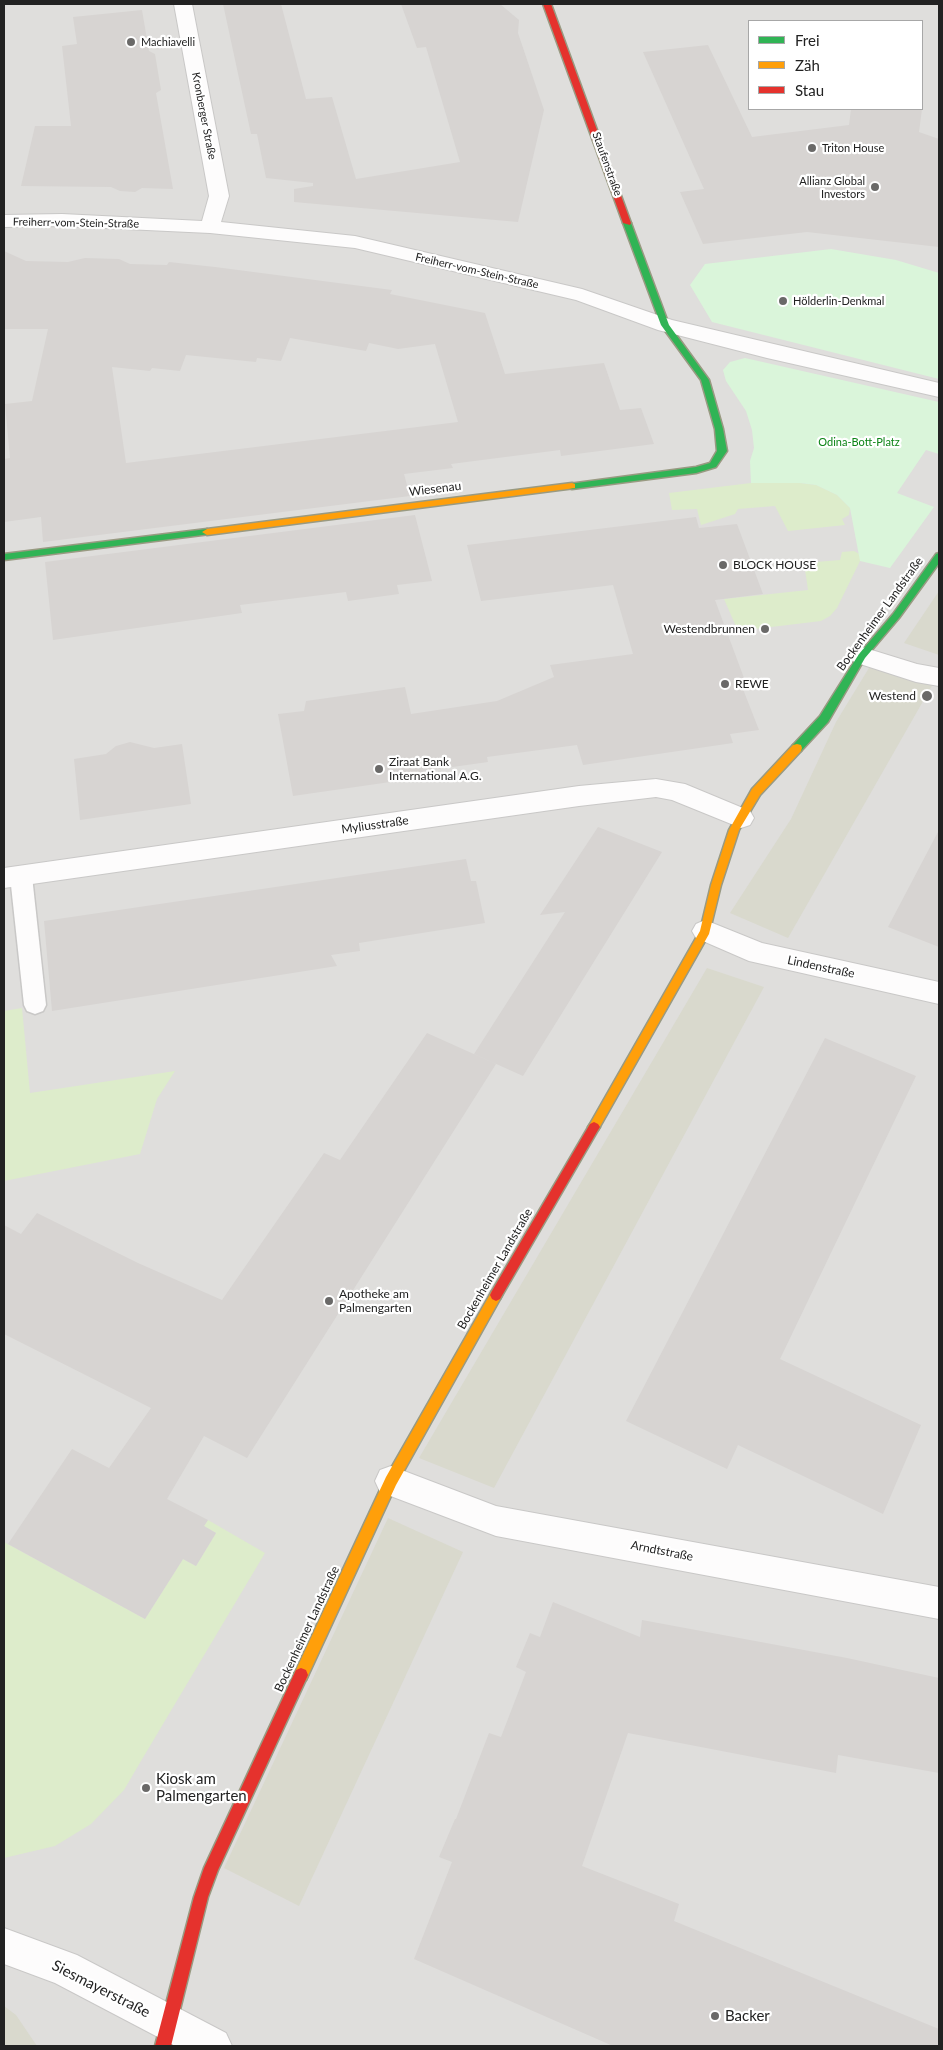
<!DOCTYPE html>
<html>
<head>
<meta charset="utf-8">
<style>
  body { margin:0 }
  #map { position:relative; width:943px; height:2050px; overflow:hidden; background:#f0eeeb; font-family:Lato,sans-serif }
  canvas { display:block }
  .frame { position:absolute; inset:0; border:5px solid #222; pointer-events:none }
  .legend { position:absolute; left:748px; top:20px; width:175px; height:90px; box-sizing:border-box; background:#fff; border:1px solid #a7a7a7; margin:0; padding:6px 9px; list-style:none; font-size:15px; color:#222 }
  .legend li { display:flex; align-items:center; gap:10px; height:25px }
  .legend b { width:25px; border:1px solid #a7a7a7 }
</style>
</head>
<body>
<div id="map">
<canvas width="943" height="2050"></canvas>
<div class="frame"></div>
<ul class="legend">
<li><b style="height:6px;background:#30b455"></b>Frei</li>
<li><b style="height:6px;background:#ff9f0a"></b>Zäh</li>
<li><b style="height:6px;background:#e5322d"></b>Stau</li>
</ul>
</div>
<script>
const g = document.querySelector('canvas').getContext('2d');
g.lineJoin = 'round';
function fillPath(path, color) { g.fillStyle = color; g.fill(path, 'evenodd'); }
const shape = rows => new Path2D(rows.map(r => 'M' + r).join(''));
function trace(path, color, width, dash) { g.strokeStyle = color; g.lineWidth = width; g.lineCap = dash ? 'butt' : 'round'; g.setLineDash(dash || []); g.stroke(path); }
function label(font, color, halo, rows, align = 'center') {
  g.font = font + ' Lato,sans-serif'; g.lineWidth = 4.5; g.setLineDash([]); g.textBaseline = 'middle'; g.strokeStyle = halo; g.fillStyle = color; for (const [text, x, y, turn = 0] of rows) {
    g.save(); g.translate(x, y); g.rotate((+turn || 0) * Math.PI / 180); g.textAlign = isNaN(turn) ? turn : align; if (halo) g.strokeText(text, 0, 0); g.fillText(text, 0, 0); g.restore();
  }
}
fillPath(shape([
  [4,4,939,4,939,2046,4,2046],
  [749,21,922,21,922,109,749,109]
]), '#dfdedc');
fillPath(shape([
  [939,591,939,655,904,643],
  [872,663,934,682,788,938,730,913,791,819,836,722],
  [707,968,764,987,494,1488,419,1458],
  [388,1518,463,1552,299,1906,224,1868],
  [4,2006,16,2015,37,2046,4,2046]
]), '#d9d9cd');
fillPath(shape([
  [751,483,800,483,816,485,837,495,850,508,849,515,842,519,845,525,788,531,775,506,738,509,735,514,701,525,697,509,672,510,669,493],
  [854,551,861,555,860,561,837,608,830,616,821,621,738,631,724,599,808,590,804,563,840,560,842,552],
  [22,1008,30,1093,175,1071,157,1099,140,1154,4,1181,4,1011],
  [208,1520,265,1553,141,1761,124,1790,91,1824,55,1846,4,1858,4,1542,145,1619,183,1559,196,1566,216,1533,204,1526]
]), '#ddeccb');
fillPath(shape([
  [831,249,896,260,939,273,939,379,712,322,690,285,705,264],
  [745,358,939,402,939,454,926,450,897,493,934,507,890,568,860,561,850,508,837,495,816,485,800,483,751,483,750,461,754,448,752,430,746,411,726,381,723,370,730,362]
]), '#daf5da');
fillPath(shape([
  [223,4,281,4,306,99,332,97,356,179,460,162,426,47,417,48,401,4,500,4,519,20,518,33,544,110,518,222,294,202,294,189,313,186,313,183,266,178,257,134,251,134],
  [142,10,149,51,155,54,161,90,156,93,173,189,142,188,135,192,120,191,111,187,21,186,35,126,71,126,62,46,77,44,73,17],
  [708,45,752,137,849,125,851,109,922,109,919,132,939,139,939,247,807,232,703,244,680,192,704,189,643,52],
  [4,251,26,261,68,262,85,258,119,259,130,264,167,265,169,262,215,267,392,290,390,294,485,313,505,374,604,363,620,410,641,408,654,444,561,456,560,450,451,464,453,468,404,474,410,496,43,542,41,517,4,522,4,459,10,458,5,404,32,401,48,329,4,329],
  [290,338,366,351,369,343,398,349,435,344,458,422,126,463,112,367,150,371,152,368,180,371,186,355,256,362,257,358,281,361],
  [415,515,432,581,397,585,399,594,348,601,346,592,240,605,242,613,53,640,45,562],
  [696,517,699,528,737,524,763,594,715,600,744,678,739,679,759,730,730,734,733,743,583,765,577,745,487,757,488,762,424,771,425,777,293,796,278,714,304,711,306,701,405,687,411,714,497,701,554,677,550,665,633,654,613,585,481,601,467,545],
  [130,742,154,748,182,744,191,804,80,820,74,759,106,754,116,746],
  [598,827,662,852,523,1076,474,1054,565,912,540,915],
  [939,830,939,947,888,927],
  [466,859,471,881,476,881,485,923,359,943,360,951,331,955,337,966,52,1011,44,921],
  [427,1033,496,1064,247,1458,204,1436,167,1499,208,1520,204,1526,216,1533,196,1566,183,1559,145,1619,8,1544,72,1449,109,1468,151,1408,4,1334,4,1225,21,1234,37,1213,138,1263,222,1300,324,1153,340,1160],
  [825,1038,916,1076,780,1359,921,1425,883,1514,738,1445,727,1469,626,1421],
  [553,1602,640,1637,642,1620,847,1658,939,1678,939,1773,838,1755,836,1773,628,1733,582,1866,679,1904,674,1921,939,2029,939,2046,613,2046,414,1959,452,1862,439,1857,455,1819,456,1819,489,1733,501,1737,526,1672,516,1667,530,1633,540,1637]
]), '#d7d4d2');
const lane = shape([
  [21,868,29,870,32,876,46,1005,43,1011,35,1014,27,1011,24,1005,10,876,13,870,21,868]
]);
const street = shape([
  [174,4,192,4,229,196,221,222,355,236,582,289,672,320,939,383,939,397,767,358,658,330,576,300,355,248,210,233,62,226,4,227,4,215,62,214,202,221,209,196,174,4],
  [862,647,917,664,939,668,939,686,916,682,854,662,850,656,854,650,862,647],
  [656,779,685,784,750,811,754,818,750,825,741,828,672,800,656,797,579,806,4,888,4,868,579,786,656,779],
  [705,920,762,943,939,982,939,1004,749,961,696,938,692,931,696,924,705,920],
  [391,1466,496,1506,939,1587,939,1619,496,1536,380,1492,375,1481,380,1470,391,1466],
  [4,1928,77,1955,226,2033,232,2046,175,2046,55,1983,4,1964,4,1928]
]);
const fast = shape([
  [624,221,631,223,669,325,709,380,723,429,727,451,716,467,696,473,572,489,569,488,569,484,696,467,710,463,717,451,715,429,701,380,661,325,623,223,624,221],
  [207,529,212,532,210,534,4,560,4,554,207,529],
  [939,553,939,563,899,618,865,658,828,722,801,751,793,751,792,748,793,745,820,716,859,654,893,614,936,554,939,553]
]);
const slow = shape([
  [572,483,575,484,575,488,207,535,202,532,207,529,572,483],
  [797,744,801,745,802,748,801,751,760,795,739,830,721,885,709,934,598,1130,594,1132,590,1130,588,1127,590,1124,700,931,711,885,729,830,752,789,793,745,797,744],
  [496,1289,500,1291,502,1295,500,1299,396,1485,306,1680,301,1682,296,1680,294,1675,296,1670,386,1477,492,1291,496,1289]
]);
const jam = shape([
  [543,4,551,4,631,223,630,225,623,223,543,4],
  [594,1122,598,1124,600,1127,598,1130,500,1299,496,1301,492,1299,490,1295,492,1291,590,1124,594,1122],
  [301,1668,306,1670,308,1675,218,1870,208,1897,171,2046,155,2046,194,1897,204,1868,296,1670,301,1668]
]);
trace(lane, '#c9c8c7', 3);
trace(street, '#c9c8c7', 2);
trace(fast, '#999a82', 3);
trace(slow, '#999a82', 3);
trace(jam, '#999a82', 3);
fillPath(lane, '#fdfcfc');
fillPath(street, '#fdfcfc');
fillPath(fast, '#30b455');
fillPath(slow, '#ff9f0a');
fillPath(jam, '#e5322d');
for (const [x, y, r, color] of [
  [131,42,5,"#6a6968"],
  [812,148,5,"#6a6968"],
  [875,187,5,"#6a6968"],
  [783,301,5,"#6a6968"],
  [723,565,5,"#6a6968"],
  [765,629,5,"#6a6968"],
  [725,684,5,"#6a6968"],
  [927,696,6,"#6a6968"],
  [379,769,5,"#6a6968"],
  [329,1301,5,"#6a6968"],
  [146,1788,5,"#6a6968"],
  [715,2016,5,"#6a6968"]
]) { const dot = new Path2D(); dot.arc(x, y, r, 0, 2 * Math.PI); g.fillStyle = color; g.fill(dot); trace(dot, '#fff', 2); }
label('11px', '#222', '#fff', [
  ["Machiavelli",141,42],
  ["Triton House",822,148],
  ["Allianz Global",865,181,"right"],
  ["Investors",865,194,"right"],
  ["Hölderlin-Denkmal",793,301]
], 'left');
label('11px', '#222', '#fff', [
  ["Kronberger Straße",204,116,79],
  ["Staufenstraße",607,164,70],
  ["Freiherr-vom-Stein-Straße",76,223,1],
  ["Freiherr-vom-Stein-Straße",477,271,13]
]);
label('11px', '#0c8416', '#fff', [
  ["Odina-Bott-Platz",859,442]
]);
label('12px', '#222', '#fff', [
  ["Wiesenau",435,489,-7],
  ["Bockenheimer Landstraße",880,614,-54],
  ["Myliusstraße",375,825,-8],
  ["Lindenstraße",821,967,12],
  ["Bockenheimer Landstraße",495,1269,-60],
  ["Arndtstraße",662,1551,11],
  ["Bockenheimer Landstraße",307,1629,-65]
]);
label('12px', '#222', '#fff', [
  ["BLOCK HOUSE",733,565],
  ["Westendbrunnen",755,629,"right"],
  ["REWE",735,684],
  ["Westend",916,696,"right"],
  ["Ziraat Bank",389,762],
  ["International A.G.",389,776],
  ["Apotheke am",339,1294],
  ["Palmengarten",339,1308]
], 'left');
label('15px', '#222', '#fff', [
  ["Kiosk am",156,1779],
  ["Palmengarten",156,1796],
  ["Backer",725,2016]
], 'left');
label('15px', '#222', '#fff', [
  ["Siesmayerstraße",101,1989,27]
]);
</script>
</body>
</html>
